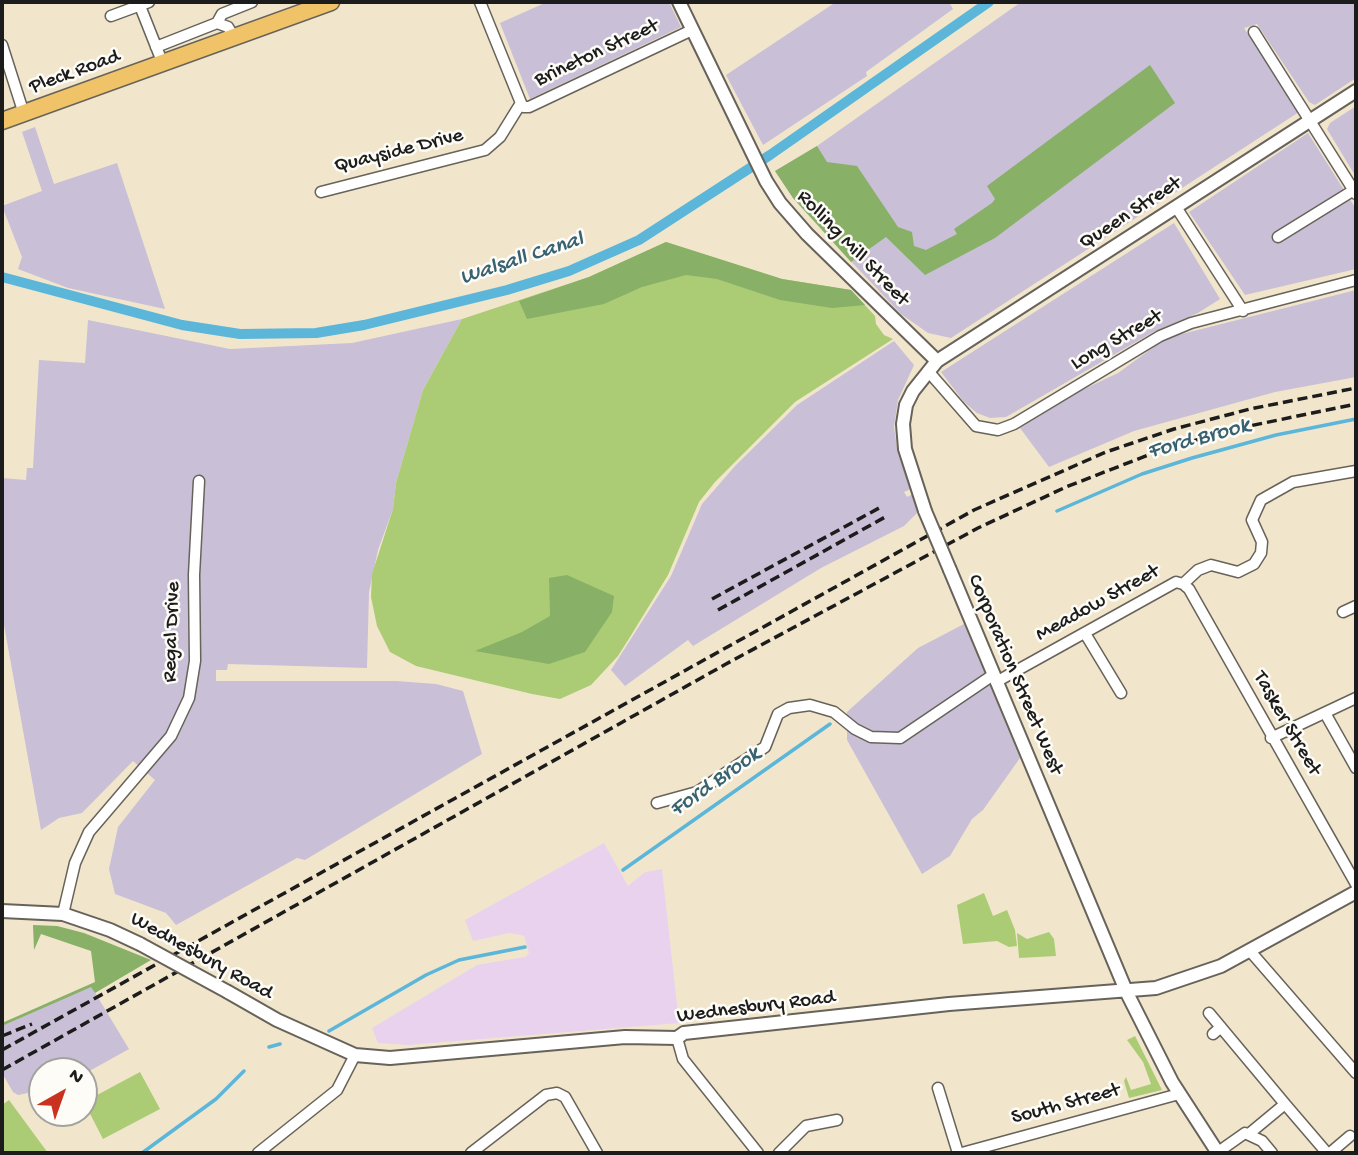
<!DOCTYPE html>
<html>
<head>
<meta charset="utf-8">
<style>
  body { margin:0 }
  #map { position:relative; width:1358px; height:1155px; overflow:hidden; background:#f1e6cc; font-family:"Gochi Hand",sans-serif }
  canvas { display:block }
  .frame { position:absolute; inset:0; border:4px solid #1c1c1c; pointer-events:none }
  .north { position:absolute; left:28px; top:1057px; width:70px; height:70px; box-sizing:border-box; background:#fdfcf7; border:2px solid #a3a29f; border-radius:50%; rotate:40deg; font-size:19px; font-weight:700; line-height:28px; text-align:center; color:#1c1c1c }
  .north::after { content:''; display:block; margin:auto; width:24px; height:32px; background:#c8321e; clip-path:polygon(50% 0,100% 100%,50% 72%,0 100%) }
</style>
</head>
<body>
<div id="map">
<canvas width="1358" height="1155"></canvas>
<div class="frame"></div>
<div class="north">N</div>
</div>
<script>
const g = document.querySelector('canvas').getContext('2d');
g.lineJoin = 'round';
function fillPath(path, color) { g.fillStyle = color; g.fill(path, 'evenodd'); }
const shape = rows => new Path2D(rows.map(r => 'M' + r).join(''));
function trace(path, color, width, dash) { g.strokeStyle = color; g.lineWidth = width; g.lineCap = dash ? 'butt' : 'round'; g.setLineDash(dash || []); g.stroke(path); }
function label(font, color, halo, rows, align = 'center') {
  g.font = font + ' "Gochi Hand",sans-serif'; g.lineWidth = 5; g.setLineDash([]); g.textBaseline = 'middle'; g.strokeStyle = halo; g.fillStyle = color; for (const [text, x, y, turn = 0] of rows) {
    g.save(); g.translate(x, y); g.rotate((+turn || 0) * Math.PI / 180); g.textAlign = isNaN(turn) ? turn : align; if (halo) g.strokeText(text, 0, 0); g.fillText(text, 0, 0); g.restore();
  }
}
fillPath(shape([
  [604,843,628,886,645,872,662,869,679,1023,408,1045,378,1043,372,1028,477,965,525,957,529,953,524,936,520,935,509,933,473,941,465,920]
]), '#e8d2ee');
fillPath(shape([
  [547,2,669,2,681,27,530,99,500,23],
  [836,2,949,2,953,9,866,72,867,76,763,145,726,75],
  [1021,2,1356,2,1356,78,1315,105,1309,102,1257,24,1244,28,1299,112,951,338,928,333,901,314,845,255,793,198,775,171,817,146],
  [1356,106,1356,177,1327,129,1330,123],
  [35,127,54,184,117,163,165,309,68,288,18,269,22,257,2,206,42,191,22,132],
  [1308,133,1356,209,1356,269,1245,295,1189,212],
  [1174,223,1220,299,1198,313,1155,331,1006,417,990,418,977,413,964,402,941,372],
  [1356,290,1356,377,1275,392,1134,431,1049,467,1020,428,1080,391,1118,373,1166,338],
  [462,319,423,390,396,483,393,509,378,550,369,592,367,668,228,664,227,670,216,670,216,681,396,681,436,684,463,691,482,754,305,860,297,858,176,925,166,913,115,894,109,869,118,827,155,780,133,761,82,813,59,818,41,830,2,614,2,478,26,480,27,468,33,468,39,360,85,363,88,320,230,349,352,343],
  [894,341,914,365,898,400,894,427,898,454,911,489,904,492,907,497,913,494,919,511,904,526,821,568,693,646,688,640,625,686,611,670,671,576,702,504,735,466,797,405],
  [964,624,1020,758,983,810,972,819,950,856,922,874,847,740,847,712,918,648],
  [91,986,129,1049,84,1074,84,1071,42,1071,42,1090,18,1095,13,1092,2,1073,2,1026]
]), '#c9bfd7');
fillPath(shape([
  [666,242,782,279,851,290,875,316,876,324,884,335,893,339,795,402,715,482,699,502,668,575,630,637,618,656,591,685,560,699,532,694,416,666,390,652,377,626,371,597,372,574,393,509,396,483,423,390,462,319,589,277],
  [984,893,993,916,1007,910,1015,930,1017,946,1009,947,997,941,963,944,957,905],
  [1049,932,1054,939,1056,956,1019,958,1017,933,1027,939],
  [1135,1036,1162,1090,1129,1098,1124,1081,1126,1077,1131,1090,1151,1084,1143,1062,1127,1040],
  [140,1072,160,1109,103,1139,84,1102],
  [9,1100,48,1153,2,1153,2,1105]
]), '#abcc75');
fillPath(shape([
  [1150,65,1175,103,995,238,925,275,886,237,851,262,793,198,775,171,817,146,827,162,857,166,898,227,912,232,914,246,926,250,957,234,954,229,992,203,995,199,987,186],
  [666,242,782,279,851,290,865,305,832,308,780,300,717,279,686,275,642,287,604,304,527,319,519,301,589,277],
  [567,575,614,596,612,612,585,652,549,664,475,651,522,632,550,616,549,578],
  [33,925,57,926,84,933,151,960,95,993,91,987,2,1026,2,1023,95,982,91,951,41,934,34,950]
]), '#88b066');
trace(shape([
  [1057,511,1142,474,1192,458,1276,435,1356,419],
  [623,870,830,724],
  [329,1031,426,975,459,960,525,947],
  [269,1047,280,1044],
  [142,1153,216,1099,244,1071]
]), '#5bb6d9', 3.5);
trace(shape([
  [2,277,182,325,240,334,316,333,364,325,507,290,569,271,639,240,770,155,989,2]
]), '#5bb6d9', 10);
const minor = shape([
  [140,6,163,64],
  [111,16,149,2],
  [217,23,222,14,252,2],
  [1254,32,1356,194],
  [2,45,24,114],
  [156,47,217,23,228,27,234,37],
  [521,103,523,107,529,107,692,30],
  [321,192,485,150,500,137,521,103,480,2],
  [1176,207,1243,311],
  [1278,237,1354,190],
  [928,371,976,426,998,430,1014,424,1160,336,1191,323,1356,280],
  [1183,584,1189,589,1356,884],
  [1183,584,1198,570,1211,565,1238,572,1254,564,1261,553,1262,542,1252,520,1261,500,1293,482,1356,471],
  [1343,612,1356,606],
  [1086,635,1121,693],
  [996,682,1176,582,1183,584],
  [1325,713,1356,768],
  [1271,738,1356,698],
  [657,803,697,792,765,747,778,714,789,708,810,705,834,712,855,729,871,737,900,738,993,675],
  [63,914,75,863,89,832,171,736,189,698,195,661,194,575,199,481],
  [1250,951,1356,1073],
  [1209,1013,1285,1104,1250,1133],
  [1213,1034,1221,1027],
  [677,1038,683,1059,758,1153],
  [938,1088,958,1153],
  [1285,1104,1327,1153],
  [1218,1152,1245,1133,1262,1141,1272,1153],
  [258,1153,337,1090,355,1055],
  [471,1153,546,1095,557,1093,565,1097,597,1153],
  [779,1153,806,1126,837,1120],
  [962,1153,1179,1094],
  [1330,1153,1350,1136]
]);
const tertiary = shape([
  [679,2,766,181,780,203,807,234,937,361],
  [925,511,905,449,903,424,906,405,913,391,937,361,1356,91],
  [950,570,1127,993,1172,1082,1218,1153],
  [2,911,63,914,110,930,140,944],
  [228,992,277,1020,355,1055,390,1058,625,1037,677,1038,684,1033,949,1004,1156,988,1221,966,1356,892]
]);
const trunk = shape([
  [2,121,331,2]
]);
trace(minor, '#67635a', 13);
trace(tertiary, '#67635a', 16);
trace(trunk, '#67635a', 19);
trace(minor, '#fff', 10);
trace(tertiary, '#fff', 12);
trace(trunk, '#f1c369', 16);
trace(shape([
  [712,599,881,507],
  [718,610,887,516],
  [2,1036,32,1024],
  [2,1050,974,510,1106,452,1174,429,1250,409,1356,388],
  [2,1070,726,664,978,528,1066,487,1156,452,1230,430,1356,404]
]), '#1c1c1c', 3.5, [10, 5]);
const tertiaryBridge = shape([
  [925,511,950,570],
  [140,944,228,992]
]);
trace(tertiaryBridge, '#67635a', 16, []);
trace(tertiaryBridge, '#fff', 12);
label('21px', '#1c1c1c', '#fdfcf7', [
  ["Brineton Street",597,54,-25],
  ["Pleck Road",75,73,-20],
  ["Quayside Drive",399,152,-14],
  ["Queen Street",1131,214,-33],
  ["Rolling Mill Street",852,249,46],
  ["Long Street",1117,341,-30],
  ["Meadow Street",1098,604,-29],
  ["Regal Drive",173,632,-88],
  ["Corporation Street West",1014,675,67],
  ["Tasker Street",1286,724,60],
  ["Wednesbury Road",201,957,29],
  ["Wednesbury Road",756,1008,-7],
  ["South Street",1066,1105,-15]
]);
label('italic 23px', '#386171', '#fdfcf7', [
  ["Walsall Canal",522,260,-18],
  ["Ford Brook",1199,440,-15],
  ["Ford Brook",716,783,-35]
]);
</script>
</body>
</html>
